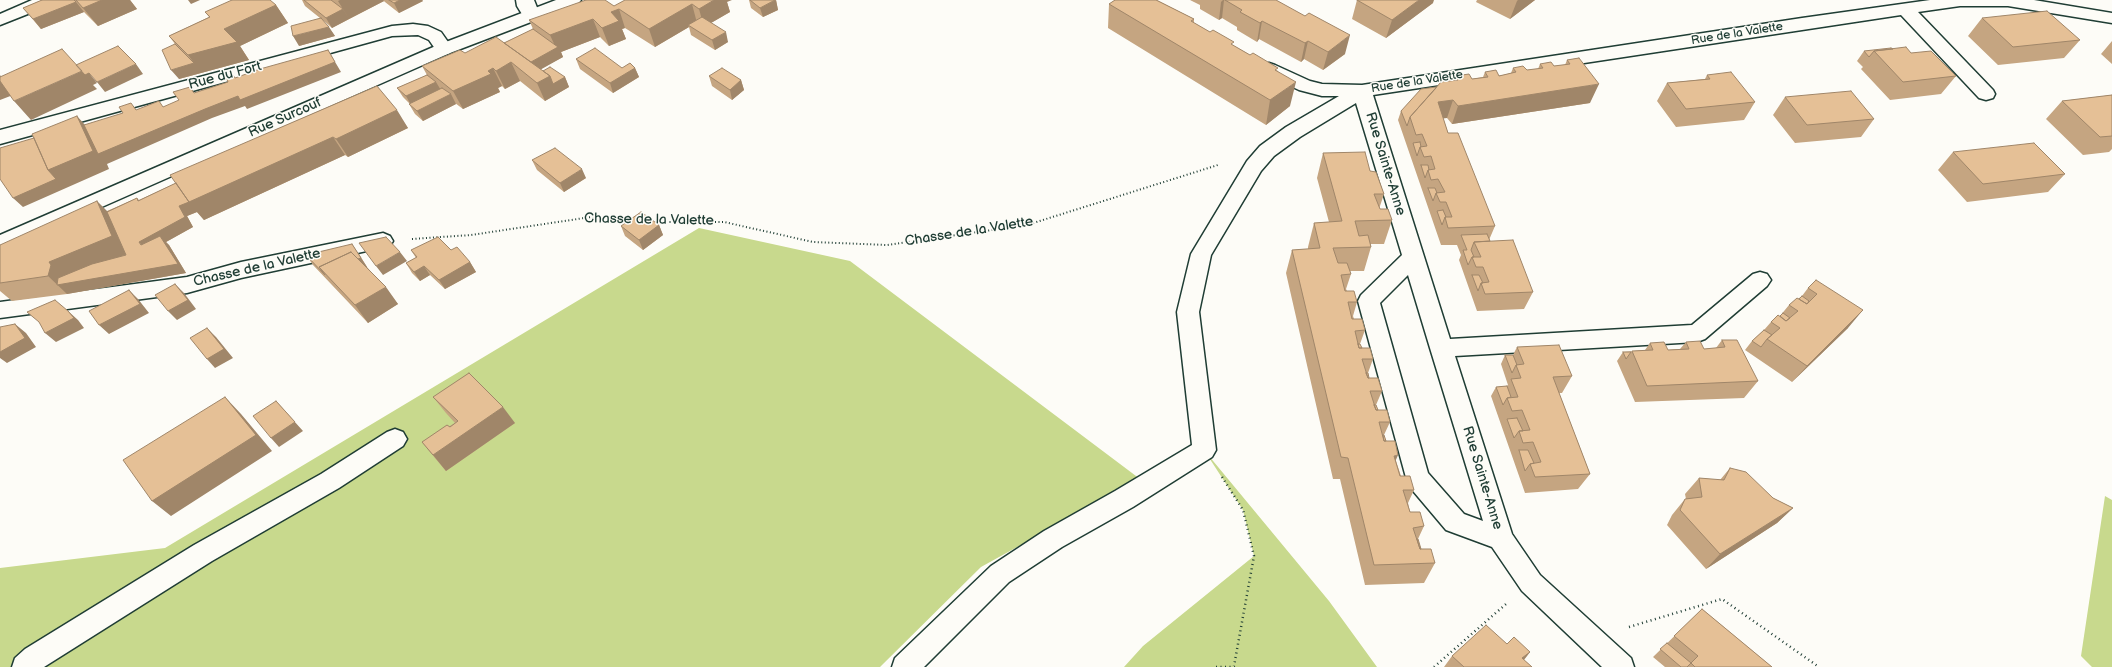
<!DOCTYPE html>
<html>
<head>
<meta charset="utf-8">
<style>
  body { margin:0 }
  canvas { display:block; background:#fdfcf7 }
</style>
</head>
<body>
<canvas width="2112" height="667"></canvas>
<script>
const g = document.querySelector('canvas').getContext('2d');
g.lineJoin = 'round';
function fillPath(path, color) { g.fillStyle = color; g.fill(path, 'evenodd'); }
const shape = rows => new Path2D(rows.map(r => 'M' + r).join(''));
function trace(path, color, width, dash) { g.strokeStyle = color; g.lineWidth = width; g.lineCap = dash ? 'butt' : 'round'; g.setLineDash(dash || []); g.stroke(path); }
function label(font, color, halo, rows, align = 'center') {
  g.font = font + ' "Balsamiq Sans",sans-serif'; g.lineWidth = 3; g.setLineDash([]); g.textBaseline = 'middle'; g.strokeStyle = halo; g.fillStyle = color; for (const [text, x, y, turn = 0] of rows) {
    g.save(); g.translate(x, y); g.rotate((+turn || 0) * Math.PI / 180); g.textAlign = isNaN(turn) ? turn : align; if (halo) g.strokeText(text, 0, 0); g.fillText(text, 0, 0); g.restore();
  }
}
fillPath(shape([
  [699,228,850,261,1140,479,981,567,880,667,0,667,0,568,165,548],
  [1204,450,1329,601,1377,667,1124,667,1143,646,1254,556,1243,510],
  [2105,496,2112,500,2112,667,2092,667,2081,656]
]), '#c8d98d');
const minor = shape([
  [32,0,56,0,53,4,0,25,0,14,32,0],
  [516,0,534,0,540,15,537,19,531,20,525,19,517,6,516,0],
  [1930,0,2034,0,2112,13,2112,23,2008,6,1960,6,1918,12,1993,90,1995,94,1993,98,1986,100,1979,98,1901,15,1373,95,1450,339,1692,325,1753,274,1760,272,1767,274,1771,280,1767,286,1705,339,1697,342,1455,356,1512,534,1540,575,1631,658,1634,667,1602,667,1522,591,1492,547,1446,530,1408,485,1358,301,1361,295,1402,255,1356,103,1300,137,1274,156,1261,171,1211,255,1199,312,1216,450,1212,457,1133,507,1062,547,1009,582,924,667,892,667,895,658,991,566,1044,531,1115,491,1192,445,1177,312,1191,254,1247,161,1260,146,1286,127,1339,96,1322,96,1299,90,1263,73,1260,69,1263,65,1269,63,1275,65,1310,81,1322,84,1362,85,1802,18,1930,0],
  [1408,275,1430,348,1483,521,1464,514,1428,473,1380,303,1408,275],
  [413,24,428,26,441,32,453,49,450,53,444,55,438,53,429,40,418,35,392,36,0,144,0,130,392,26,413,24],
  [383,233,390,236,393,241,390,246,241,278,187,293,0,318,0,302,187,277,241,262,383,233],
  [395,429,403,432,407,439,403,446,339,488,212,561,44,667,12,667,15,658,25,649,194,545,321,474,387,432,395,429]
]);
const major = shape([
  [556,0,581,0,578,4,450,53,0,252,0,235,438,45,556,0]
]);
trace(minor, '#1f3d34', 3);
trace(major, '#1f3d34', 3);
trace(shape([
  [652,222,724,222,813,242,887,245,1027,225,1218,165],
  [412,239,471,235,591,217,633,221]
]), '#1f3d34', 2, [1, 2.5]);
trace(shape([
  [1222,477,1243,510,1254,556,1234,666],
  [1629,627,1722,599,1819,667],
  [1216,667,1237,667],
  [1434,667,1506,604]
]), '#1f3d34', 2.5, [1, 3.5]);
fillPath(minor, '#fdfcf7');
fillPath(major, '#fdfcf7');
fillPath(shape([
  [42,0,130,0,137,9,98,26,84,12,41,29,23,8],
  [302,0,383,0,384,1,332,28,323,20,335,36,299,46,320,18,305,6],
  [383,0,422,0,423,1,399,13,385,2],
  [749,0,776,0,778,10,763,17,751,8],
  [1115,0,1157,0,1194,19,1194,23,1278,71,1290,106,1266,125,1108,28,1109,4],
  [1190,0,1276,0,1345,54,1323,70,1304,59,1301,62,1259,39,1257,42,1237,30,1237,27,1222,18,1219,20,1200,9,1200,5],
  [1357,0,1433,3,1386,38,1352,19],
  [1477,0,1535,0,1510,19,1476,2],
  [727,2,730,12,711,23,728,42,715,50,691,35,689,27,655,47,625,28,622,29,626,39,609,46,600,37,561,52,563,57,540,69,543,71,565,77,569,87,545,101,520,81,505,89,502,86,498,88,500,92,463,109,455,103,456,104,423,121,415,114,409,104,410,104,403,97,397,88,427,75,422,66,465,53,504,43,533,29,529,20,614,6],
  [276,5,288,23,240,46,249,60,179,79,175,44,169,36,209,17,205,12],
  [1982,18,2080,40,2064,58,1998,65,1968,36],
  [2112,41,2112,64,2101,54],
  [1893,49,1911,53,1956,76,1941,94,1890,100,1861,69,1863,67,1857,61,1864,51],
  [1579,58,1590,103,1452,124,1447,118,1443,118,1448,133,1495,226,1489,240,1490,241,1533,292,1524,309,1477,311,1459,260,1461,255,1457,245,1441,245,1398,120,1401,111,1436,88,1454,81,1456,76,1472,79,1483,77,1485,72,1499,76,1511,73,1513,68,1527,70,1538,69,1540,64,1554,66,1565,65,1567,60],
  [576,59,622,68,635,68,639,77,613,93,580,69],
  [1707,75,1755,102,1744,120,1676,127,1657,101,1667,83,1705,79],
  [709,76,741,80,744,90,732,100,712,86],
  [377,86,408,128,348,157,345,155,204,220,197,212,187,216,193,227,166,242,169,245,186,273,67,294,12,301,0,291,0,245,107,211,137,198,139,200,176,183],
  [2112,95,2112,149,2109,152,2083,155,2046,119,2062,101],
  [1785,97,1874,119,1861,137,1795,143,1773,115],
  [1953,152,2065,174,2048,192,1967,202,1938,170],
  [1323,153,1370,171,1384,194,1379,209,1392,220,1384,244,1370,244,1371,247,1364,271,1350,271,1351,274,1346,289,1347,291,1357,302,1353,316,1354,319,1365,330,1360,344,1362,348,1373,359,1368,373,1369,378,1382,391,1376,405,1378,410,1390,422,1384,435,1386,441,1396,461,1401,476,1414,490,1408,503,1410,512,1424,526,1418,539,1421,549,1435,563,1424,583,1365,585,1340,479,1333,479,1286,273,1292,250,1308,249,1308,247,1314,223,1329,222,1317,178],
  [532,160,586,178,564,192,537,170],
  [659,225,663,235,643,250,625,236,621,226],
  [411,250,451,250,470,262,476,272,445,289,430,275,420,281,412,273,406,263,416,258],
  [359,254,367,267,398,304,368,323,313,265,306,255],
  [1816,280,1848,328,1792,382,1745,350,1752,341,1764,330,1771,322,1780,316,1789,305,1802,296,1808,288],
  [1722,340,1758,381,1744,398,1635,402,1617,361,1623,352,1645,350,1650,343,1668,350,1680,349,1686,342,1704,349,1716,348],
  [1517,347,1572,376,1562,393,1559,393,1590,474,1578,489,1525,493,1491,396,1496,387,1507,386,1508,385,1501,364,1505,355,1513,355],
  [433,397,515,423,446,471,435,458,422,442,455,423,446,413],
  [1730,468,1773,498,1793,508,1777,523,1706,569,1667,525,1672,515,1685,499,1686,499,1685,494,1699,478,1720,480],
  [1702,609,1772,667,1665,667,1653,657],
  [1507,644,1530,652,1524,660,1532,667,1444,667,1452,656]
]), '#c5a581');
fillPath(shape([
  [102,0,130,0,137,9,98,26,83,8],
  [188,0,200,0,191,4],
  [340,0,383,0,384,1,349,19,338,1],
  [400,0,422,0,423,1,399,13,394,3],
  [714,0,732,0,727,2,730,12,704,27,699,9],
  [776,0,778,10,763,17,760,8],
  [1223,0,1224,0,1222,18,1219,20,1221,2],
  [1419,0,1434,0,1433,3,1386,38,1392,20],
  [1518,0,1535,0,1510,19,1517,1],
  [76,2,84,12,41,29,33,19],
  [692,4,697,23,688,25,689,27,655,47,649,29],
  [276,5,288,23,240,46,249,60,179,79,171,70,194,63,188,55,224,29],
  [343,9,349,19,332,28,326,18],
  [619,9,625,28,622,29,626,39,609,46,602,28,611,12],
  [593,19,600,37,561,52,563,57,531,75,526,65,556,48,550,35],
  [1262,21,1259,39,1257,42,1260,23],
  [329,27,335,36,299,46,293,36],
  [726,32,728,42,715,50,712,40],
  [1350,35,1345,54,1323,70,1328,52],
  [1308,41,1304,59,1301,62,1305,43],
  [328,50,341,72,247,109,245,106,212,118,107,164,109,169,23,207,13,198,48,170,77,116,93,134],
  [511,62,520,81,505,89,496,71],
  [136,64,143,74,105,92,97,82],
  [493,68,502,86,498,88,500,92,463,109,453,91],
  [635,68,639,77,613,93,610,83],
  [82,71,89,73,97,83,93,85,97,89,31,120,14,101],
  [0,75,13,95,0,100],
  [550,76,565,77,569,87,545,101,537,83],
  [741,80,744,90,732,100,730,90],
  [436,82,442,92,411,105,406,96],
  [1296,82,1290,106,1266,125,1270,100],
  [1599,84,1590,103,1452,124,1458,106],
  [451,94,456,104,423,121,417,111],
  [1453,100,1447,118,1431,120,1438,102],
  [397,110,408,128,348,157,336,139],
  [333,137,345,155,204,220,197,212,187,216,193,227,166,242,169,245,186,273,67,294,48,276,49,262,97,201,114,218,129,253,67,279,148,251,139,242,179,206],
  [582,169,586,178,564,192,560,183],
  [659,225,663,235,643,250,639,240],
  [352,244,367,267,334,284],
  [400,252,407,261,383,275,376,266],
  [470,262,476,272,445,289,439,280],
  [424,266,430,275,420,281,414,272],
  [175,284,184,293,196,309,177,320,168,311],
  [386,287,398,304,368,323,355,305],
  [129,290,138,299,149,313,109,334,99,325],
  [1863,310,1848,328,1792,382,1807,366],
  [68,311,78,320,84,328,56,342,45,333],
  [15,324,26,333,36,347,7,363,0,358,0,352],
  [207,328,216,337,233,358,215,368,207,359],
  [225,397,241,414,272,451,171,516,152,501],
  [276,401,303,431,279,447,271,438],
  [503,407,515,423,446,471,433,455],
  [1398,455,1390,474,1394,456],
  [1793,508,1777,523,1706,569,1720,554],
  [1530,652,1518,667,1522,658]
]), '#a08669');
const building = shape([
  [42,0,74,0,76,2,33,19,23,8,42,0],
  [76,0,102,0,83,8,76,0],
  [232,0,270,0,276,5,224,29,237,42,188,55,169,36,210,17,205,12,232,0],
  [304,0,331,0,343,9,326,18,304,0],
  [389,0,400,0,394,3,389,0],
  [586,0,605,0,614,6,625,0,714,0,699,9,692,4,649,29,619,9,611,12,619,21,602,28,593,19,550,35,529,20,586,0],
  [750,0,775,0,760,8,750,0],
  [1115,0,1156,0,1194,19,1191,21,1210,32,1213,30,1234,42,1231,44,1250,55,1253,53,1278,68,1275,70,1296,82,1270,100,1109,4,1115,0],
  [1225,0,1276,0,1305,16,1309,13,1350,35,1328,52,1308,41,1305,43,1262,21,1260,23,1240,12,1242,10,1225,0],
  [1357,0,1419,0,1392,20,1357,0],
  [2047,11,2080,40,2013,47,1982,18,2047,11],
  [702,17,726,32,712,40,688,25,702,17],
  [321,18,329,27,293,36,291,26,321,18],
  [533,29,558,47,531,62,504,43,533,29],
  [496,37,550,76,537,83,511,62,496,71,493,68,488,71,491,74,453,91,422,66,460,50,465,53,496,37],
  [175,44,194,63,171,70,162,50,175,44],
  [118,46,136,64,97,82,89,73,85,75,76,65,118,46],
  [1906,47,1911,53,1931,51,1956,76,1903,82,1874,51,1906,47],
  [595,48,622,68,630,63,635,68,610,83,576,59,595,48],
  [1891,48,1893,49,1874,51,1869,57,1864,51,1891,48],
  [62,49,82,71,14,101,0,81,0,77,62,49],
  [328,50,335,62,240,100,238,96,205,109,98,154,84,125,123,113,119,107,131,103,136,110,159,101,163,107,179,100,173,92,190,87,194,93,228,82,226,77,233,75,235,78,260,69,328,50],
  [1579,58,1599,84,1458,106,1453,100,1438,102,1448,133,1458,133,1495,226,1448,228,1445,217,1452,217,1446,202,1440,202,1436,193,1445,192,1438,179,1431,180,1428,170,1435,169,1431,156,1424,157,1420,147,1427,146,1422,134,1416,135,1410,117,1441,82,1458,80,1456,76,1469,74,1472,79,1488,77,1485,72,1496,70,1499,76,1516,72,1513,68,1523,66,1527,70,1543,68,1540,64,1551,62,1554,66,1570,64,1567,60,1579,58],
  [550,67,565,77,553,84,550,76,543,71,550,67],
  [722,68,741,80,730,90,709,76,722,68],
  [1731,72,1755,102,1686,109,1667,83,1710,79,1707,75,1731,72],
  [427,75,436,82,406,96,397,88,427,75],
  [377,86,397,110,336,139,333,137,189,202,170,175,377,86],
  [1436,87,1436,88,1410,117,1407,126,1401,111,1421,89,1436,87],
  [442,88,451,94,417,111,409,104,442,88],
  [1851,91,1874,119,1807,125,1785,97,1851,91],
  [2112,95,2112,136,2100,137,2062,101,2112,95],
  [77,116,93,151,48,170,32,134,77,116],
  [34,138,48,170,56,179,13,198,0,179,0,148,34,138],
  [1420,142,1421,147,1420,147,1417,156,1413,143,1420,142],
  [2034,143,2065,174,1983,184,1953,152,2034,143],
  [555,148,582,169,560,183,532,160,555,148],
  [1365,152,1370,171,1376,172,1384,194,1374,194,1380,209,1388,209,1392,220,1355,221,1359,236,1368,235,1371,247,1333,248,1338,263,1347,263,1351,274,1341,275,1345,291,1354,291,1357,302,1348,302,1352,319,1362,319,1365,330,1355,331,1359,348,1370,348,1373,359,1362,359,1368,378,1378,378,1382,391,1370,391,1376,410,1387,410,1390,422,1379,422,1384,441,1395,441,1398,455,1394,456,1400,476,1410,476,1414,490,1403,490,1410,512,1420,512,1424,526,1413,528,1420,549,1431,549,1435,563,1374,565,1348,458,1341,457,1292,250,1320,248,1314,223,1342,221,1323,153,1365,152],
  [1421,165,1428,165,1429,170,1428,170,1425,178,1421,165],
  [176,183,189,202,179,206,185,217,139,242,141,245,160,236,178,264,57,285,58,278,92,264,126,255,107,212,137,198,138,201,176,183],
  [1428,188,1435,188,1437,193,1436,193,1433,201,1428,188],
  [97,201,112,236,49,262,51,265,48,276,0,283,0,245,97,201],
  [1443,210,1446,217,1445,217,1442,225,1437,211,1443,210],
  [641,212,659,225,639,240,621,226,641,212],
  [1487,234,1490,241,1474,242,1471,250,1474,257,1472,257,1468,265,1463,250,1467,250,1461,235,1487,234],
  [386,237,400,252,376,266,359,243,386,237],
  [438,237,451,250,457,247,470,262,439,280,424,266,414,272,406,263,417,257,411,250,438,237],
  [1513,240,1533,292,1485,294,1481,283,1489,282,1483,267,1476,267,1472,257,1481,257,1474,242,1513,240],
  [352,244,361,258,358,259,351,252,319,267,325,275,306,255,352,244],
  [351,252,386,287,355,305,319,267,351,252],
  [1472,275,1479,275,1483,283,1481,283,1478,291,1472,275],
  [1816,280,1863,310,1807,366,1767,339,1780,328,1771,322,1778,315,1786,321,1798,311,1789,305,1797,298,1807,304,1817,294,1808,288,1816,280],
  [175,284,188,300,168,311,155,295,175,284],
  [129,290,140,304,99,325,89,311,129,290],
  [1802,296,1809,301,1807,304,1799,299,1802,296],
  [55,300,68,311,74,318,45,333,39,322,27,312,55,300],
  [1783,313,1790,318,1786,321,1780,316,1783,313],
  [15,324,25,338,0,352,0,327,15,324],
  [207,328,224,349,207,359,190,338,207,328],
  [1764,330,1772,335,1767,339,1761,347,1752,341,1764,330],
  [1722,340,1737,340,1758,381,1647,386,1632,351,1653,350,1650,343,1664,342,1668,350,1689,349,1686,342,1700,341,1704,349,1725,347,1722,340],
  [1358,344,1360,344,1362,348,1359,348,1358,344],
  [1559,345,1572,376,1553,377,1590,474,1535,477,1530,464,1541,462,1533,442,1523,443,1519,431,1530,430,1522,410,1512,411,1507,398,1518,397,1511,379,1521,378,1516,365,1524,364,1517,347,1559,345],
  [1623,352,1631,352,1626,359,1623,352],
  [1505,355,1513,355,1517,365,1516,365,1512,373,1505,355],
  [469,373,503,407,433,455,422,442,447,425,450,427,458,421,433,397,469,373],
  [1366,373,1368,373,1369,378,1368,378,1366,373],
  [1507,386,1511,397,1507,398,1503,405,1496,387,1507,386],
  [225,397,256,435,152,501,123,460,225,397],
  [276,401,295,422,271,438,253,416,276,401],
  [1374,405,1376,405,1378,410,1376,410,1374,405],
  [1517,418,1523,431,1519,431,1514,438,1507,419,1517,418],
  [1383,435,1384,435,1386,441,1384,441,1383,435],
  [1519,450,1528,450,1534,463,1530,464,1525,471,1519,450],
  [1730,468,1746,472,1773,498,1793,508,1720,554,1680,510,1685,499,1702,497,1699,478,1724,480,1730,468],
  [1417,539,1418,539,1421,549,1420,549,1417,539],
  [1702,609,1772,667,1695,667,1691,663,1698,656,1674,636,1702,609],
  [1486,625,1507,644,1514,637,1530,652,1522,658,1532,667,1464,667,1452,656,1486,625],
  [1667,643,1691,663,1687,667,1681,667,1660,649,1667,643]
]);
fillPath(building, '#e5c096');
trace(building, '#a08669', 1);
label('12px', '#1f3d34', '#fdfcf7', [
  ["Rue de la Valette",1737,34,-9],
  ["Rue de la Valette",1417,82,-9]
]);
label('14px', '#1f3d34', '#fdfcf7', [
  ["Rue du Fort",225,76,-15],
  ["Rue Surcouf",285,118,-24],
  ["Rue Sainte-Anne",1385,164,73],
  ["Chasse de la Valette",649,220,1],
  ["Chasse de la Valette",969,232,-9],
  ["Chasse de la Valette",257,268,-13],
  ["Rue Sainte-Anne",1482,478,73]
]);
</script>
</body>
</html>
